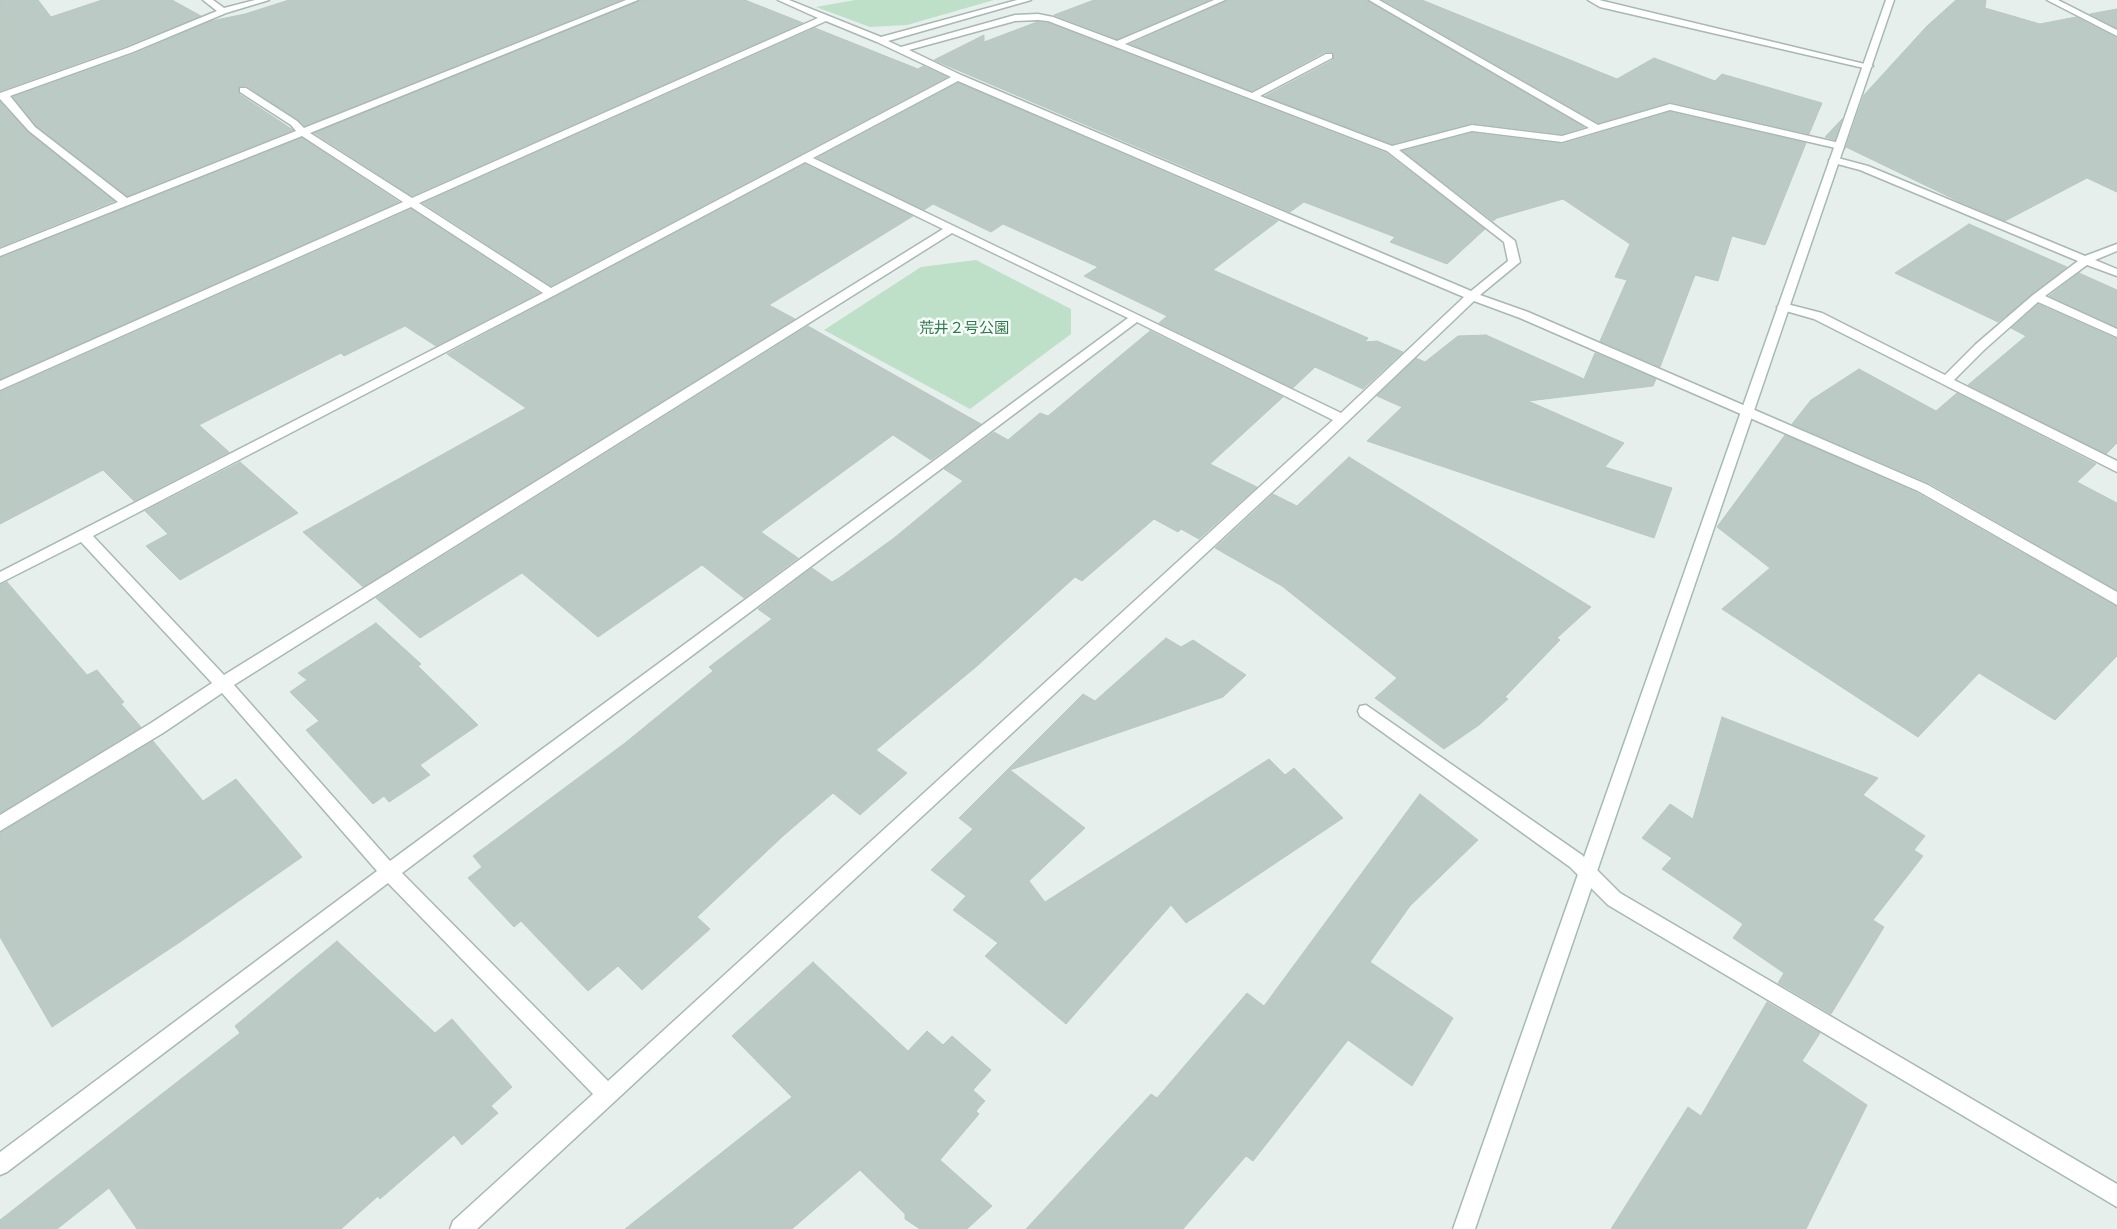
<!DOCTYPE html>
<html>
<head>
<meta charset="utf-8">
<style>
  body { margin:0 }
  canvas { display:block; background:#e6efeb }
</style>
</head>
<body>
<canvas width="2117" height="1229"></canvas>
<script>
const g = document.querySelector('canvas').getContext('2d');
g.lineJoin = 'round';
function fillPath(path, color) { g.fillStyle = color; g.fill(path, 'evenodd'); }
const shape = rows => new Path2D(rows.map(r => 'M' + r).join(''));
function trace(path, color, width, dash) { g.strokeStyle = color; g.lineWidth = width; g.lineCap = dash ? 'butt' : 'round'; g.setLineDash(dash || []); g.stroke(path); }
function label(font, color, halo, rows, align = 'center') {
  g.font = font + ' "PT Sans","Noto Sans JP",sans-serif'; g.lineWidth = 5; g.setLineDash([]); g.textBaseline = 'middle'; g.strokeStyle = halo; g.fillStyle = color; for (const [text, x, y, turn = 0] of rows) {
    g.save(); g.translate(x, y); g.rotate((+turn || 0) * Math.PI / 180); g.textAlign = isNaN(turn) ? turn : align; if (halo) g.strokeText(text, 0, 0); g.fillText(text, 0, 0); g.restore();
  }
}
fillPath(shape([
  [855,0,994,0,907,25,870,27,816,7],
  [976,260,1071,309,1071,334,970,409,824,330,921,267]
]), '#bfe0c8');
const building = shape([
  [0,0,38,0,51,17,102,0,172,0,201,16,126,46,0,91,0,0],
  [289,0,621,0,304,126,247,86,240,86,239,94,293,130,127,196,36,126,13,97,134,54,211,21,245,14,289,0],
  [640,0,745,0,803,23,412,196,314,133,640,0],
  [1094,0,1209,0,1117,39,1054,15,1094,0],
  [1227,0,1367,0,1584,127,1562,134,1472,123,1392,144,1265,96,1333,60,1332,52,1325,52,1252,91,1130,44,1227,0],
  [1383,0,1422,0,1617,79,1654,58,1715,81,1722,74,1822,103,1809,134,1670,102,1598,123,1383,0],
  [1956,0,1986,0,1985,8,2040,24,2076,17,2117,38,2117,192,2087,178,2005,221,1960,202,1846,147,1864,95,1927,26,1956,0],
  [2117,9,2117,28,2090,14,2117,9],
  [1037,22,1048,23,1386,153,1485,229,1447,264,1390,242,1395,237,1304,202,1290,212,934,60,984,35,984,42,1037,22],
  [815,28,918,69,923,66,947,77,551,286,423,203,815,28],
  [958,83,1278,221,1213,270,1368,338,1365,342,1377,341,1403,352,1363,389,1315,367,1293,388,1159,323,1167,316,1084,276,1098,267,1003,224,991,232,933,204,924,210,817,158,958,83],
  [0,102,28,132,114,201,0,247,0,102],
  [1670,112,1806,143,1765,245,1732,236,1718,281,1695,275,1660,367,1600,341,1627,280,1615,277,1630,244,1563,199,1497,218,1493,221,1403,151,1472,133,1563,144,1670,112],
  [1842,119,1835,140,1825,137,1842,119],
  [302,138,399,202,0,379,0,258,302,138],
  [805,164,913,216,769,305,795,319,363,587,303,532,526,408,447,354,805,164],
  [411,209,539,293,436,346,405,326,344,356,341,353,199,425,229,452,134,501,103,470,0,524,0,392,411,209],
  [1969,224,2067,267,1998,322,1895,273,1969,224],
  [2079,273,2117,290,2117,327,2049,296,2079,273],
  [2038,304,2117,339,2117,443,2106,454,1968,385,2026,336,2011,328,2038,304],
  [808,326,981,424,931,460,893,435,761,532,798,558,744,598,702,565,598,637,522,573,420,638,376,598,808,326],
  [1150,331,1283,397,1210,464,1257,487,1199,539,1181,529,1178,532,1154,519,1082,581,1075,577,977,666,876,750,907,773,860,815,833,793,783,836,697,917,710,929,642,990,618,966,588,991,521,921,514,927,468,878,482,867,473,856,625,743,713,671,709,667,772,619,758,609,812,568,832,582,839,578,894,538,963,481,944,469,994,432,1008,440,1040,413,1048,416,1150,331],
  [1486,335,1584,379,1595,353,1656,379,1653,386,1528,401,1624,443,1605,467,1672,488,1654,538,1367,441,1402,407,1377,396,1416,358,1425,362,1458,336,1486,335],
  [1859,369,1936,411,1957,393,2096,464,2077,482,2117,503,2117,590,1929,483,1792,424,1811,400,1859,369],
  [1785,435,1917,493,2117,607,2117,656,2055,720,1979,673,1918,737,1722,609,1770,568,1717,527,1785,435],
  [1349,457,1591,607,1557,638,1560,640,1505,697,1508,699,1479,725,1444,749,1375,698,1397,678,1282,586,1215,548,1273,494,1297,506,1349,457],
  [240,462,298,513,180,580,146,546,168,534,145,511,240,462],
  [7,582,87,675,97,670,124,702,121,704,141,727,0,813,0,585,7,582],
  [376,623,421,664,418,666,478,725,420,765,430,775,389,802,384,796,373,804,306,730,319,721,290,692,307,680,298,673,376,623],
  [1166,638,1181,647,1193,640,1246,675,1223,697,1010,770,1085,828,1029,881,1045,902,1269,759,1285,775,1294,768,1343,818,1186,923,1171,905,1066,1024,985,956,998,943,953,910,966,896,931,870,973,829,959,818,1083,694,1095,701,1166,638],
  [1722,717,1878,778,1863,795,1925,836,1914,850,1923,856,1873,920,1884,927,1831,1014,1778,983,1784,973,1733,938,1743,924,1662,869,1672,858,1642,838,1670,804,1693,819,1722,717],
  [153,741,203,801,236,779,302,857,180,942,52,1027,0,937,0,833,153,741],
  [1420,794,1478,840,1410,906,1370,962,1453,1018,1412,1086,1348,1040,1253,1161,1246,1156,1183,1229,1026,1229,1151,1094,1157,1098,1247,993,1264,1006,1420,794],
  [337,941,435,1033,452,1019,512,1087,491,1106,498,1113,462,1145,454,1135,380,1199,378,1196,341,1229,137,1229,109,1188,57,1229,0,1229,0,1220,240,1033,235,1026,337,941],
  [813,962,908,1051,927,1031,943,1045,952,1036,991,1070,973,1090,985,1101,976,1111,979,1114,940,1160,992,1206,967,1229,920,1229,905,1219,905,1214,860,1170,792,1229,625,1229,792,1097,732,1036,813,962],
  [1767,1002,1820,1033,1802,1061,1867,1105,1806,1229,1611,1229,1688,1107,1701,1116,1767,1002]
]);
fillPath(building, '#bbcac4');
trace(building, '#b8c9c2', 1);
const street = shape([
  [203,0,213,0,224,8,255,0,269,0,226,13,133,52,10,96,35,127,127,198,296,131,291,125,240,92,240,88,246,88,297,121,304,128,626,0,638,0,310,133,412,198,818,18,778,0,789,0,881,37,1017,0,1031,0,888,41,901,47,1015,15,1038,14,1053,17,1117,41,1214,0,1225,0,1125,44,1252,93,1326,54,1332,54,1332,58,1260,96,1392,146,1472,125,1562,136,1589,128,1369,0,1379,0,1598,125,1670,104,1844,144,1844,148,1840,149,1670,110,1562,142,1472,131,1399,150,1515,241,1520,262,1480,295,1528,312,1928,485,2117,592,2117,605,1918,491,1520,318,1474,301,1325,443,477,1229,450,1229,453,1221,593,1094,388,883,7,1172,0,1175,0,1152,377,871,222,693,163,733,0,831,0,815,151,723,212,683,81,542,0,583,0,572,543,293,411,207,0,390,0,381,403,202,302,136,0,256,0,249,118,202,29,131,0,99,0,93,127,48,217,11,203,0],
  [1038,20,1048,21,1387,151,1504,242,1508,261,1471,291,961,75,909,50,1015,21,1038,20],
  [826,21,877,42,951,77,551,288,419,203,826,21],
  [958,81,1291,224,1464,297,1341,413,813,158,958,81],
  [805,162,943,229,224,675,93,536,555,295,805,162],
  [952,233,1128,318,390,861,234,685,952,233],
  [1137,322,1333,420,608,1081,402,873,1137,322],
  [1588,0,1599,0,1873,66,1868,69,1600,7,1588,0],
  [2047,0,2058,0,2117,30,2117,36,2047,0],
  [1834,157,1868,166,2085,256,2117,244,2117,251,2095,260,2117,269,2117,276,2087,265,2045,296,2117,329,2117,337,2038,302,1984,350,1954,380,2117,461,2117,472,1814,319,1779,309,1777,307,1783,303,1822,313,1945,375,1976,344,2033,295,2078,261,1860,170,1830,162,1829,160,1834,157],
  [1366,705,1582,855,1620,893,2117,1184,2117,1207,1608,905,1570,867,1360,716,1358,711,1360,706,1366,705]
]);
const secondary = shape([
  [1886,0,1894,0,1475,1229,1453,1229,1886,0]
]);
trace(street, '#a8b8b2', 3);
trace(secondary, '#a4bbb3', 3);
fillPath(street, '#fff');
fillPath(secondary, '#fff');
label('15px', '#2d7a4b', '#f7fbf9', [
  ["荒井２号公園",964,329]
]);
</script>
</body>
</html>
